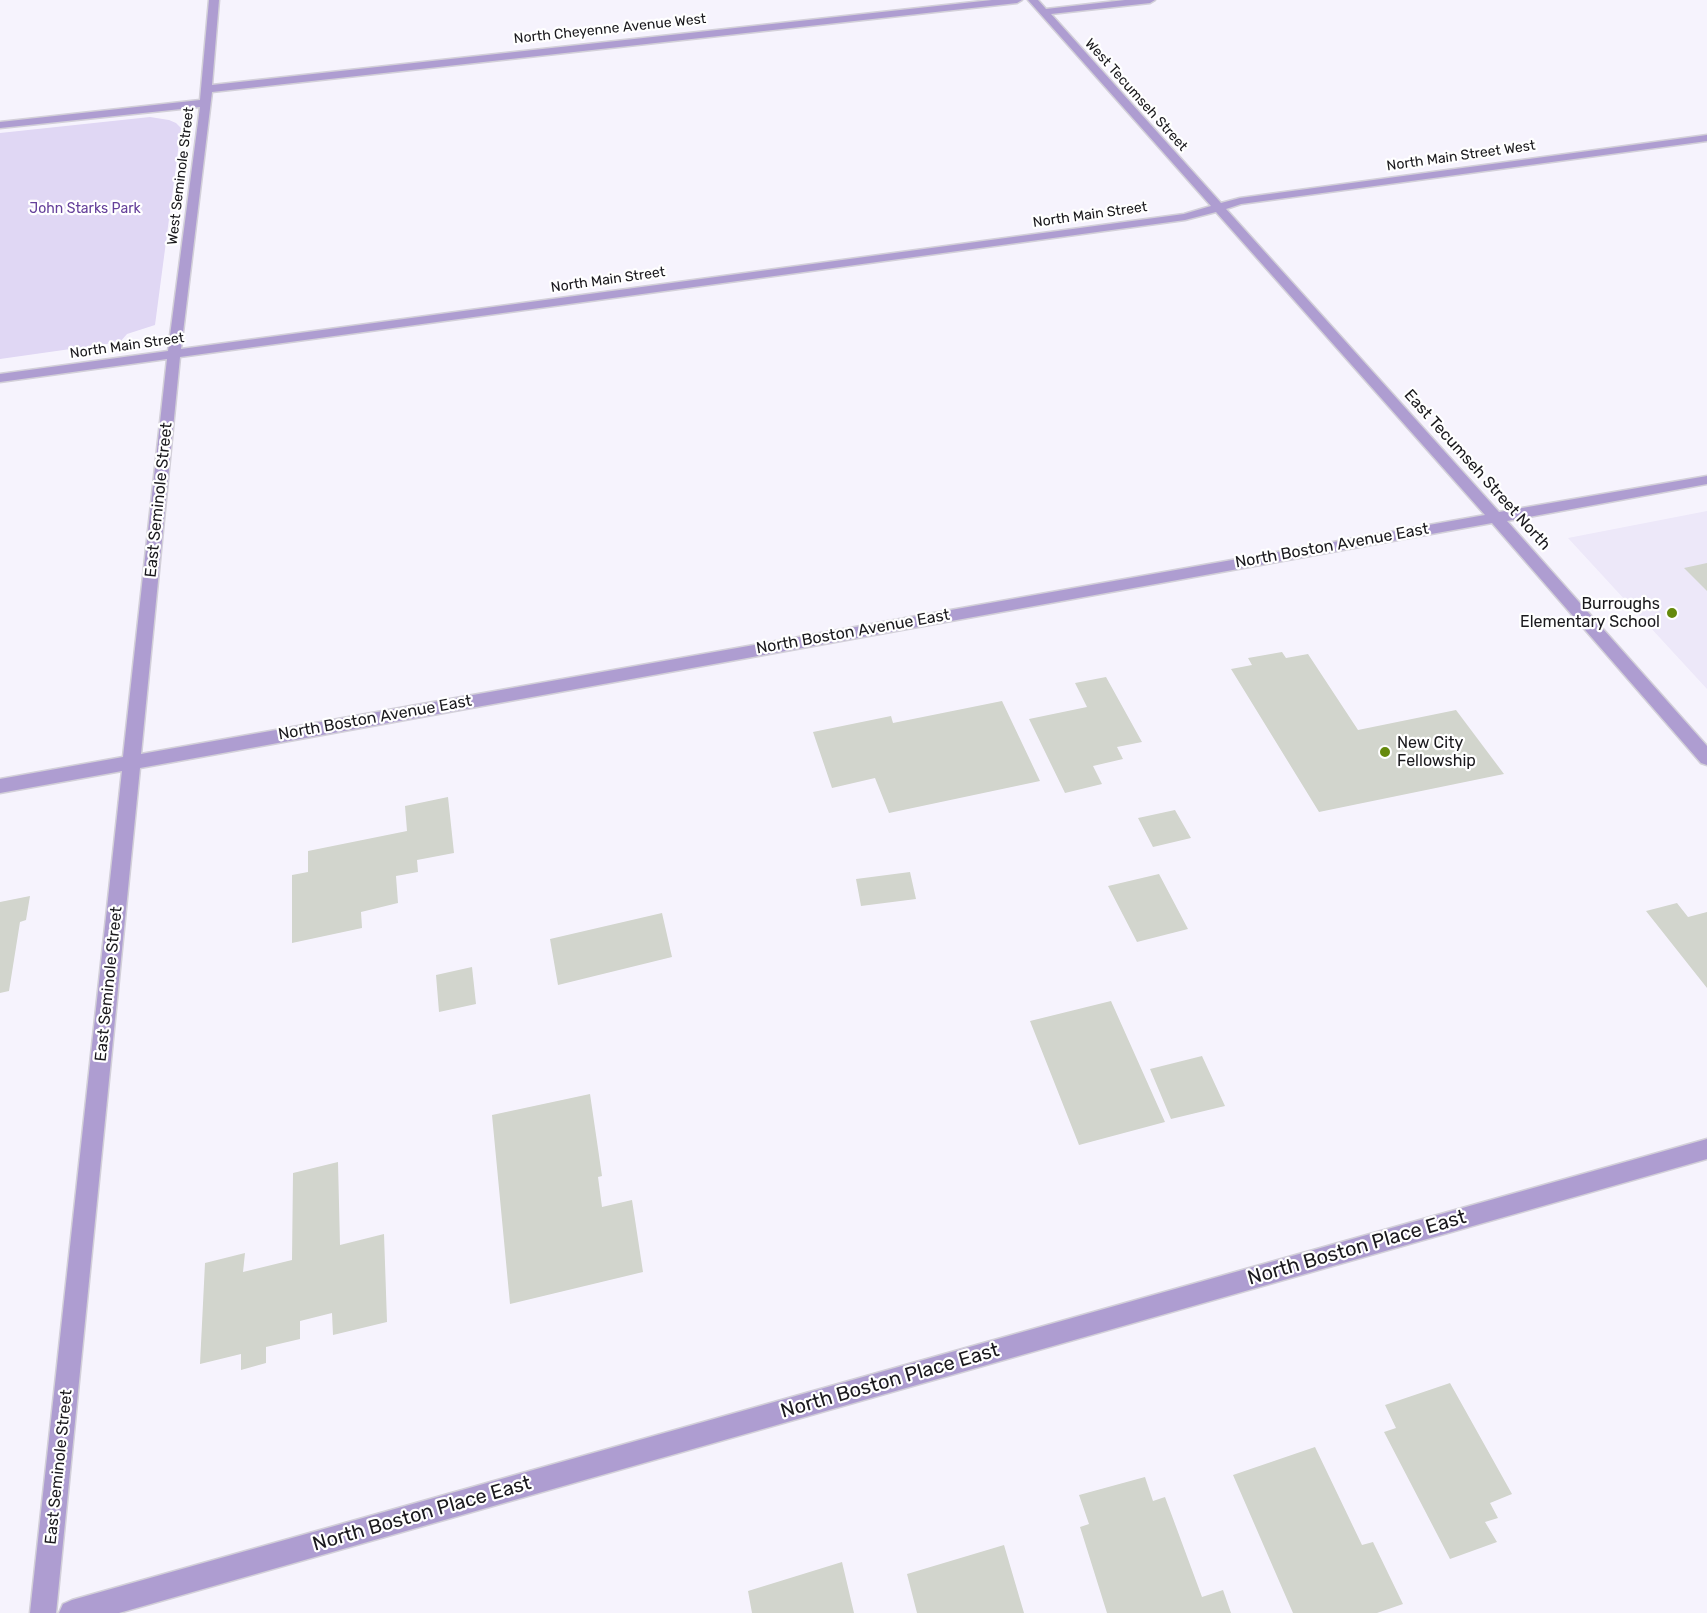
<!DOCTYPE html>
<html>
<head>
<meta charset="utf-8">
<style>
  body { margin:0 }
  canvas { display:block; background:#f6f3fd }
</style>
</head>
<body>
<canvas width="1707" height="1613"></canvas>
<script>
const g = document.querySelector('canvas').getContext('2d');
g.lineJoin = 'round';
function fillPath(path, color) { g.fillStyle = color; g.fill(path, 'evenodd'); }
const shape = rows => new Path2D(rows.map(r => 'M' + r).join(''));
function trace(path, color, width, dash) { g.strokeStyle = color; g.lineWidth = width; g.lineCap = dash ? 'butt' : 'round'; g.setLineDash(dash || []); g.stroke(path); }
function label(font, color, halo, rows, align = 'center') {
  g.font = font + ' Rubik,sans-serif'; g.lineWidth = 4.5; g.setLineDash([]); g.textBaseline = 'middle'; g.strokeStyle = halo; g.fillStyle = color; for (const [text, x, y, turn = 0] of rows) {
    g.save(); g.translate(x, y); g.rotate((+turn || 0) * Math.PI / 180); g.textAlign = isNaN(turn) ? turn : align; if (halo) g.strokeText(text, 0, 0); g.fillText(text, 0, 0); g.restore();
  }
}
fillPath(shape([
  [1707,511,1707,689,1568,538]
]), '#ede8f9');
fillPath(shape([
  [150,117,169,120,176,123,181,128,155,325,127,334,120,342,0,359,0,133]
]), '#e0d7f4');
fillPath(shape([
  [1707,563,1707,591,1684,568],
  [1282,652,1286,658,1308,654,1358,730,1456,710,1504,774,1319,812,1231,669,1252,665,1248,658],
  [1106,677,1142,742,1117,747,1123,759,1093,766,1102,784,1065,793,1029,719,1087,707,1075,683],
  [1002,701,1040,781,889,813,875,778,832,788,813,732,891,716,893,723],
  [448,797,454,853,417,860,418,872,396,876,398,903,361,912,362,928,292,943,292,875,308,872,308,851,407,831,405,806],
  [1175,810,1191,838,1153,847,1138,818],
  [910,872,916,899,861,906,856,879],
  [1159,874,1188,929,1137,942,1108,886],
  [30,896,26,920,20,922,9,991,0,993,0,902],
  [1677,903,1688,917,1707,912,1707,988,1646,911],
  [662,913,672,957,558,985,550,939],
  [472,967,476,1004,439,1012,436,975],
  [1111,1001,1165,1122,1079,1145,1030,1021],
  [1202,1056,1225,1106,1171,1119,1150,1069],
  [590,1094,602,1176,598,1177,602,1207,632,1200,643,1272,510,1304,492,1115],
  [338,1162,340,1245,384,1234,387,1322,333,1335,332,1313,300,1321,300,1339,266,1347,266,1363,241,1370,241,1354,200,1364,205,1263,245,1253,243,1272,292,1260,293,1173],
  [1450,1383,1512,1494,1490,1503,1498,1518,1485,1522,1497,1542,1450,1559,1384,1432,1396,1428,1385,1405],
  [1315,1447,1362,1545,1373,1542,1403,1604,1377,1613,1293,1613,1233,1475],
  [1145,1477,1153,1501,1165,1497,1202,1597,1223,1590,1231,1613,1107,1613,1080,1527,1089,1524,1079,1495],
  [1004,1545,1024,1613,917,1613,907,1574],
  [842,1562,854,1613,752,1613,748,1591]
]), '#d2d5cd');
const minor = shape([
  [209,0,219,0,212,85,992,0,1022,0,1017,3,212,92,181,349,1184,214,1211,206,1028,0,1038,0,1046,9,1125,0,1155,0,1150,3,1051,14,1221,203,1240,198,1707,135,1707,141,1241,204,1226,209,1499,512,1707,476,1707,484,1507,521,1707,746,1707,765,1701,763,1492,523,140,768,56,1613,30,1613,122,771,0,793,0,779,123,757,167,359,0,382,0,374,168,351,200,107,0,128,0,122,200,100,209,0],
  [1216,212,1485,515,141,754,180,357,1185,220,1216,212],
  [1707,1139,1707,1159,119,1613,59,1613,63,1604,72,1600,1707,1139]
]);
trace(minor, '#d3d0d9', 3);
fillPath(minor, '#ae9dd1');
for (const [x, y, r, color] of [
  [1672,613,6,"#65890c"],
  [1385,752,6,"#65890c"]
]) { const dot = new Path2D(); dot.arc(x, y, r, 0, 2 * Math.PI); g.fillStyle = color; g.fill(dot); trace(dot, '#fff', 2); }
label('14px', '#1a191d', '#fff', [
  ["North Cheyenne Avenue West",610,29,-6],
  ["West Tecumseh Street",1136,95,48],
  ["North Main Street West",1461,156,-8],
  ["West Seminole Street",181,176,-83],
  ["North Main Street",1090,215,-8],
  ["North Main Street",608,280,-8],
  ["North Main Street",127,346,-8]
]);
label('14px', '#65409a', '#fff', [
  ["John Starks Park",85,209]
]);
label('16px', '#1a191d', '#fff', [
  ["East Tecumseh Street North",1477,470,48],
  ["East Seminole Street",159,500,-84],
  ["North Boston Avenue East",1332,546,-10],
  ["North Boston Avenue East",853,632,-10],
  ["North Boston Avenue East",375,718,-10],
  ["East Seminole Street",109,984,-84],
  ["East Seminole Street",59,1467,-84]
]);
label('16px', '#1a191d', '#fff', [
  ["Burroughs",1660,604],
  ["Elementary School",1660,622],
  ["New City",1397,743,"left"],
  ["Fellowship",1397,761,"left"]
], 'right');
label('20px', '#1a191d', '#fff', [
  ["North Boston Place East",1357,1248,-16],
  ["North Boston Place East",890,1381,-16],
  ["North Boston Place East",422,1514,-16]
]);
</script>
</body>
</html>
